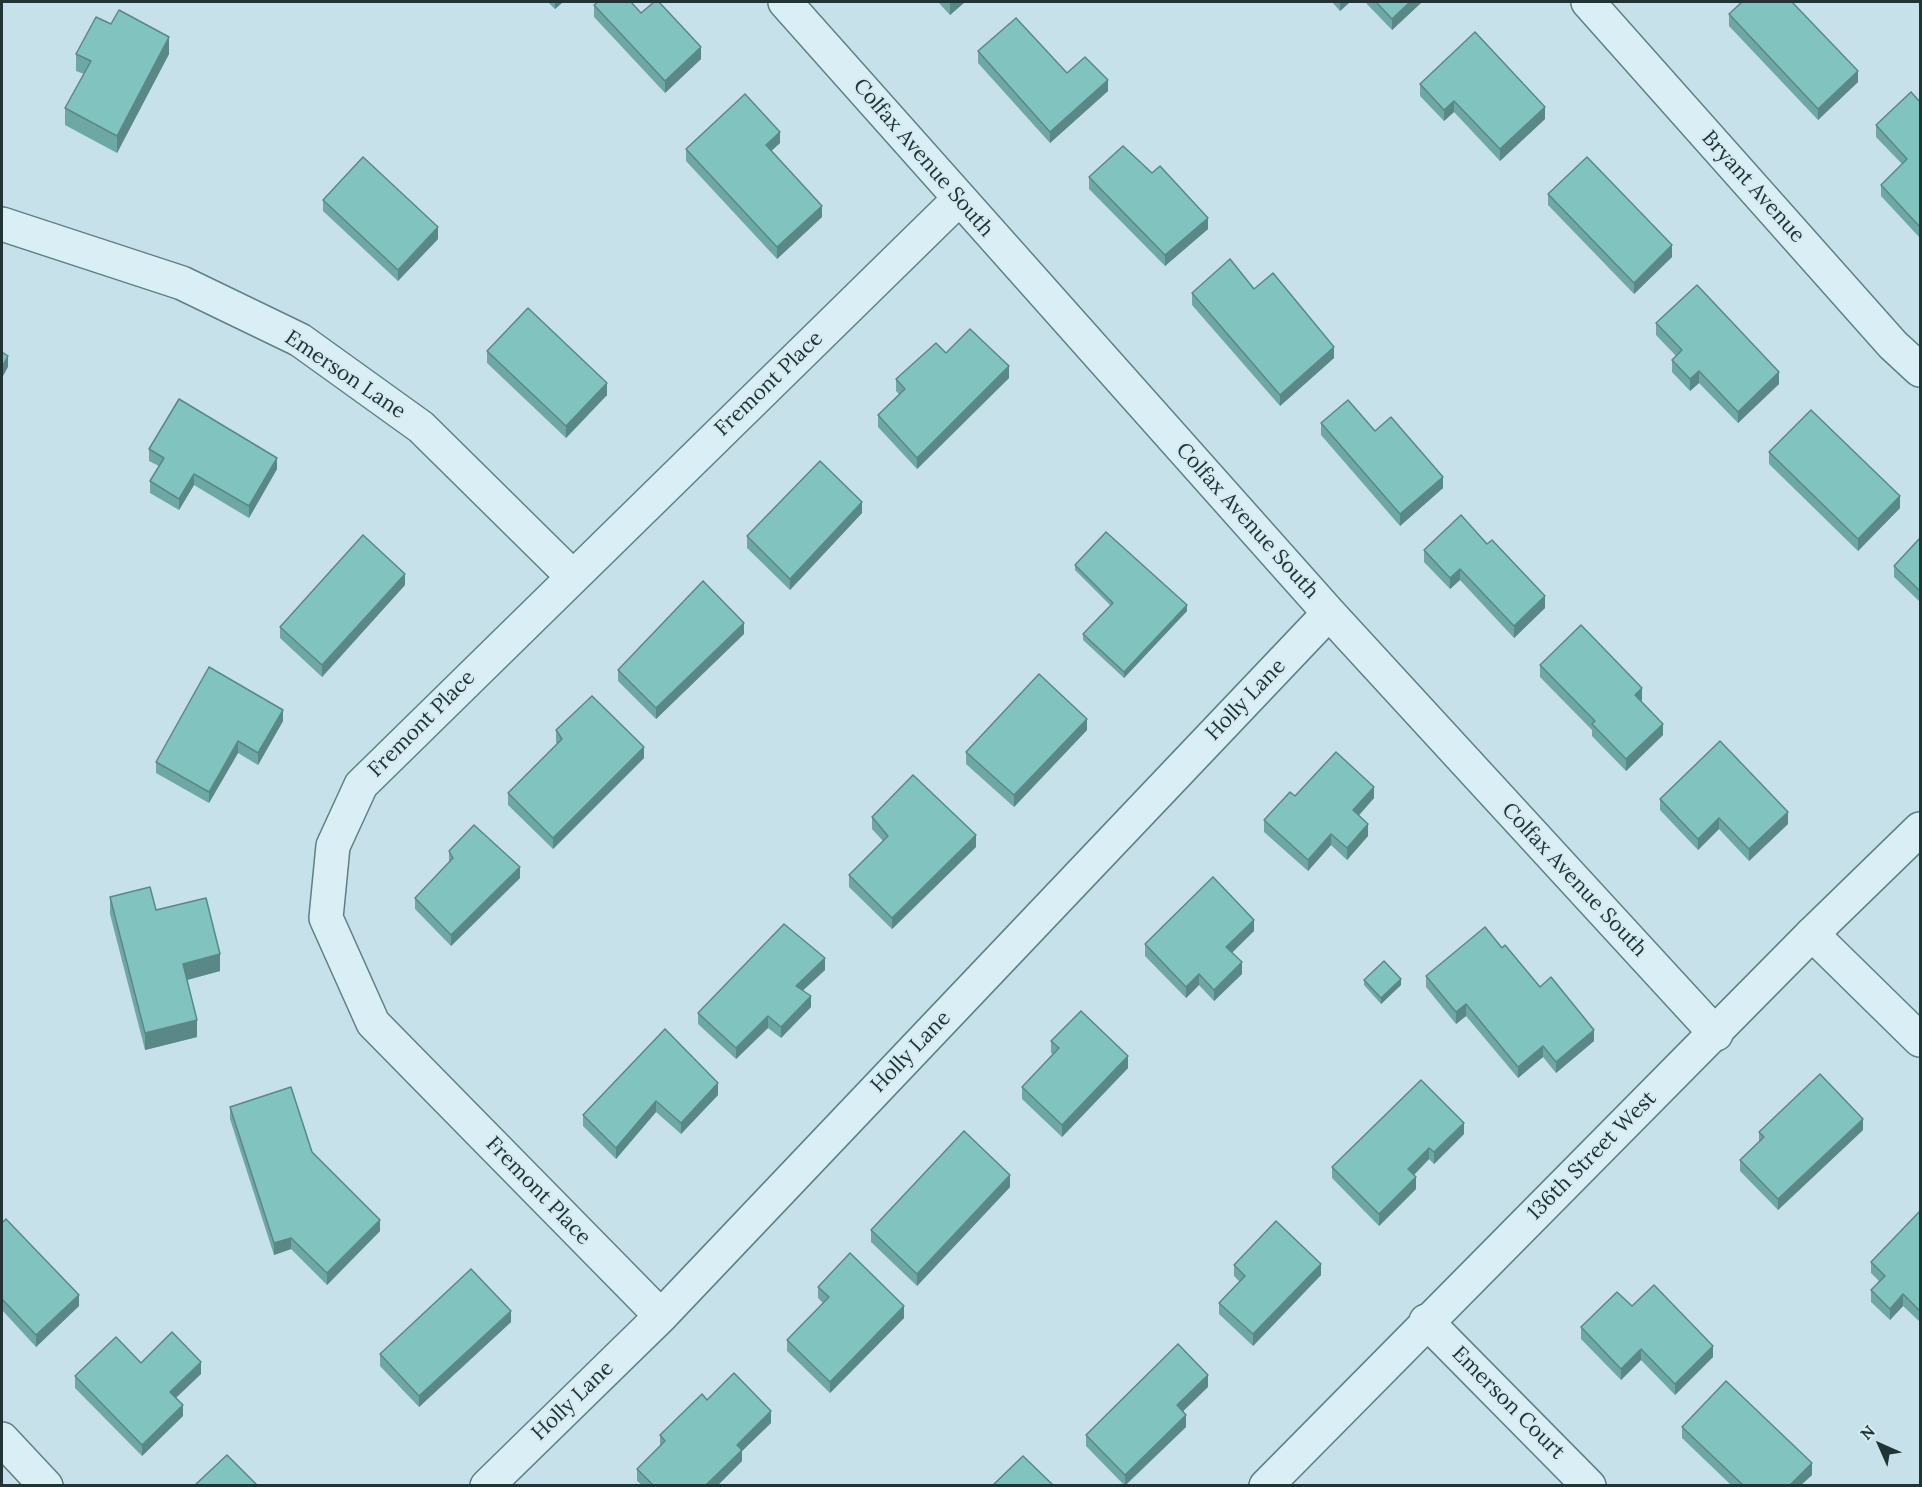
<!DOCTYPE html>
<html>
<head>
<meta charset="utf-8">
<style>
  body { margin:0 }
  #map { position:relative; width:1922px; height:1487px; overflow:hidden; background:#c6e1e9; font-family:Lora,serif }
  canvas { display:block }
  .frame { position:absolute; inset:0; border:3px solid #203435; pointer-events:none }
  .north { position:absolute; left:1850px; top:1415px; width:60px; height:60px; -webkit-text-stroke:4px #d5ebf2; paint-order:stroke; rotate:315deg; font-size:16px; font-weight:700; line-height:24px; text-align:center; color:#203435 }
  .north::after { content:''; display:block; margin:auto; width:21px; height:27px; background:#203435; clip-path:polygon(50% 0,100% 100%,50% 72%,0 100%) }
</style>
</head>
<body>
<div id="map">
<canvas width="1922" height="1487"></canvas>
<div class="frame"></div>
<div class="north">N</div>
</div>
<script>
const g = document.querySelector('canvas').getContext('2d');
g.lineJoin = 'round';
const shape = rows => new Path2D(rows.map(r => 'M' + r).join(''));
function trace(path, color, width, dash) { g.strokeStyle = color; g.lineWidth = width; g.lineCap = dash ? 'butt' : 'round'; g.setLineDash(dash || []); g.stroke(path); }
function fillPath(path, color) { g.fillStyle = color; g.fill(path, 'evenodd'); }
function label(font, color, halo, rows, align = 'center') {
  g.font = font + ' Lora,serif'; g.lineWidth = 4.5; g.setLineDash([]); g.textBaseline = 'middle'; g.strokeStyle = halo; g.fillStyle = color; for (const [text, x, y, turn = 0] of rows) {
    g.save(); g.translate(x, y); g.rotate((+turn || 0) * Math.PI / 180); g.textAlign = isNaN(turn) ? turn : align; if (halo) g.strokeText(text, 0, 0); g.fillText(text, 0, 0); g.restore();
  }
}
const minor = shape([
  [785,2,1329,613,1716,1034],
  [1588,2,1893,345,1920,370],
  [2,224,182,283,300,340,421,427,572,576],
  [1812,934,1920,1040],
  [661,1316,373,1023,326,918,333,846,361,785,959,199],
  [1426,1321,1589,1486],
  [2,1439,46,1486],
  [487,1486,661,1316,1329,613]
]);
const tertiary = shape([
  [1266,1486,1812,934,1920,829]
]);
trace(minor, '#5e8183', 36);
trace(tertiary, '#5e8183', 36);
trace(minor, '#d9eff5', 33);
trace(tertiary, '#d9eff5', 33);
fillPath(shape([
  [548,2,563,2,555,9],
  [938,2,965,2,950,15],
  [1332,2,1350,2,1340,11],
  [1365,2,1422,2,1392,30],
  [594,5,641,13,701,59,665,93,594,17],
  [1729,14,1858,82,1818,120,1729,26],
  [978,51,1067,73,1108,91,1050,143,978,63],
  [76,54,169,54,117,153,65,125,65,108,84,74,76,71],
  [1420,84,1545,119,1500,161,1454,112,1444,121,1420,96],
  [1920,102,1920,238,1881,196,1881,185,1902,164,1876,137,1876,125],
  [780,143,771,151,822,217,777,259,686,161,686,149],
  [1089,177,1208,229,1165,266,1089,189],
  [1548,194,1672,257,1634,294,1548,205],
  [323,200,438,239,398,281,323,211],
  [1254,289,1334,358,1280,406,1192,305,1192,293],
  [1656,323,1779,384,1738,423,1699,383,1690,391,1672,372,1672,360,1676,356,1656,335],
  [487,351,607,395,566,438,487,363],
  [946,353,1009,378,917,469,878,427,878,415,899,394,896,391,896,379],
  [1321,423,1375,431,1443,488,1400,526,1321,435],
  [149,449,277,469,249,518,194,485,179,510,150,493,150,481,159,466,149,461],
  [1769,452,1900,508,1858,551,1769,464],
  [862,513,790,590,747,548,747,536],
  [1920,538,1920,602,1894,577,1894,566],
  [1424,550,1545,608,1514,638,1460,580,1450,589,1424,562],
  [1075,565,1187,611,1124,678,1083,640,1083,634,1111,606,1075,570],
  [405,585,322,677,280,638,280,627],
  [744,634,656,719,618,681,618,670],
  [1540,665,1642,700,1641,701,1663,735,1626,771,1592,736,1592,730,1540,677],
  [283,721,258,765,238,753,209,803,156,773,156,762],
  [556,730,644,758,553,849,508,805,508,793,557,744,556,742],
  [1087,730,1014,807,966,764,966,752],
  [1295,796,1374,798,1358,816,1368,836,1347,860,1331,845,1308,871,1264,832,1264,820],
  [1660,799,1788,824,1749,861,1719,829,1698,850,1660,810],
  [872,817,976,847,892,929,849,887,849,875,883,841,872,829],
  [449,851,520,878,451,946,415,909,415,898,449,862],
  [110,897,156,910,220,971,187,980,197,1037,145,1050,110,914],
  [1254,931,1232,953,1242,974,1214,1001,1199,985,1186,998,1145,956,1145,944],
  [1502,948,1594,1041,1556,1073,1543,1057,1518,1078,1466,1016,1456,1024,1426,987,1426,976],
  [825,970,803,990,811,1007,781,1038,768,1028,736,1059,698,1024,698,1013],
  [1364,980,1401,985,1381,1004,1364,985],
  [665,1029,718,1095,681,1134,656,1112,616,1159,583,1126,583,1115],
  [1051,1041,1128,1068,1062,1137,1022,1099,1022,1087,1053,1054,1051,1053],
  [230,1107,312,1152,380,1231,327,1285,291,1249,274,1255,230,1119],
  [1863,1130,1778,1210,1740,1171,1740,1160,1759,1142,1759,1132],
  [1464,1134,1434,1164,1429,1159,1414,1175,1416,1189,1379,1226,1332,1178,1332,1167],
  [1010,1187,917,1286,871,1242,871,1230],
  [1920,1211,1920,1322,1903,1306,1890,1320,1871,1302,1871,1290,1879,1281,1871,1273,1871,1262],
  [2,1223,79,1306,36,1347,2,1310],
  [1234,1265,1321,1275,1253,1346,1219,1314,1219,1303,1240,1282,1234,1276],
  [818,1287,904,1318,830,1393,787,1351,787,1340,823,1303,818,1298],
  [1632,1306,1713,1357,1675,1395,1641,1360,1621,1380,1581,1339,1581,1327],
  [511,1322,419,1407,380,1366,380,1354],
  [141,1363,201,1374,176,1398,183,1416,142,1456,75,1388,75,1376],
  [1208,1387,1183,1411,1186,1427,1126,1485,1124,1485,1086,1446,1086,1435],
  [707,1400,771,1423,742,1451,742,1461,718,1485,642,1485,637,1481,637,1469,660,1446,660,1435],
  [1682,1427,1812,1475,1801,1485,1731,1485,1682,1438]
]), '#6ea8a4');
fillPath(shape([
  [555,2,563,2,555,9],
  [952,2,965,2,950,15,950,3],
  [1340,2,1350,2,1340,11],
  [1410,2,1422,2,1392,30,1392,19],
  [169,37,169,54,117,153,117,136],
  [701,47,701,59,665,93,665,81],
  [1858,71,1858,82,1818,120,1818,109],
  [1108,80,1108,91,1050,143,1050,132],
  [1454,101,1454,112,1444,121,1444,110],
  [1545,107,1545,119,1500,161,1500,149],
  [780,132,780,143,766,156,766,145],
  [822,206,822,217,777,259,777,247],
  [1208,218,1208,229,1165,266,1165,255],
  [438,227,438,239,398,281,398,270],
  [1672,245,1672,257,1634,294,1634,283],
  [1334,347,1334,358,1280,406,1280,395],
  [8,356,8,367,2,378,2,367],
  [1009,366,1009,378,917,469,917,458],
  [1699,371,1699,383,1690,391,1690,379],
  [1779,372,1779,384,1738,423,1738,412],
  [607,383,607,395,566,438,566,426],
  [277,458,277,469,249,518,249,506],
  [194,474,194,485,179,510,179,499],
  [1443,477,1443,488,1400,526,1400,514],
  [1900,496,1900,508,1858,551,1858,539],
  [862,502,862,513,790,590,790,579],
  [1460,569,1460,580,1450,589,1450,578],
  [405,574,405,585,322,677,322,665],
  [1545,596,1545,608,1514,638,1514,626],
  [1187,605,1187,611,1124,678,1124,672],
  [744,623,744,634,656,719,656,708],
  [1642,688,1642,700,1635,706,1635,695],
  [283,710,283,721,258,765,258,753],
  [1087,719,1087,730,1014,807,1014,795],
  [1663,724,1663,735,1626,771,1626,759],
  [238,741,238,753,209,803,209,792],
  [644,747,644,758,553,849,553,838],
  [1374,787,1374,798,1353,822,1353,810],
  [1788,812,1788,824,1749,861,1749,849],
  [1719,818,1719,829,1698,850,1698,839],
  [1368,824,1368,836,1347,860,1347,848],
  [1331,834,1331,845,1308,871,1308,860],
  [976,835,976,847,892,929,892,918],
  [520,867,520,878,451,946,451,935],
  [1254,920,1254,931,1226,958,1226,947],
  [220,954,220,971,183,981,183,964],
  [825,958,825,970,796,997,796,986],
  [1242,962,1242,974,1214,1001,1214,990],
  [1199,974,1199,985,1186,998,1186,987],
  [1401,979,1401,985,1381,1004,1381,998],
  [811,996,811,1007,781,1038,781,1027],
  [1466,1004,1466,1016,1456,1024,1456,1012],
  [768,1016,768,1028,736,1059,736,1048],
  [197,1020,197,1037,145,1050,145,1033],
  [1594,1030,1594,1041,1556,1073,1556,1062],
  [1543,1046,1543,1057,1518,1078,1518,1067],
  [1128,1056,1128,1068,1062,1137,1062,1125],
  [718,1083,718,1095,681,1134,681,1123],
  [656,1101,656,1112,616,1159,616,1148],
  [1863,1119,1863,1130,1778,1210,1778,1199],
  [1464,1123,1464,1134,1434,1164,1434,1152],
  [1429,1148,1429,1159,1408,1181,1408,1169],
  [1010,1175,1010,1187,917,1286,917,1274],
  [1416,1177,1416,1189,1379,1226,1379,1214],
  [380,1220,380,1231,327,1285,327,1273],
  [291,1238,291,1249,274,1255,274,1243],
  [1321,1264,1321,1275,1253,1346,1253,1334],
  [1903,1294,1903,1306,1890,1320,1890,1309],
  [79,1295,79,1306,36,1347,36,1335],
  [904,1306,904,1318,830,1393,830,1382],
  [511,1311,511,1322,419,1407,419,1396],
  [1713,1346,1713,1357,1675,1395,1675,1384],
  [1641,1349,1641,1360,1621,1380,1621,1369],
  [201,1362,201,1374,170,1403,170,1392],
  [1208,1375,1208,1387,1177,1417,1177,1405],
  [183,1405,183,1416,142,1456,142,1445],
  [771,1411,771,1423,742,1451,742,1461,718,1485,706,1485,737,1445],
  [1186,1415,1186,1427,1125,1485,1125,1475],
  [1812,1463,1812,1475,1801,1485,1790,1485]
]), '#5a8886');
const building = shape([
  [598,2,631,2,641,13,654,2,659,2,701,47,665,81,594,5,598,2],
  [1376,2,1410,2,1392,19,1376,2],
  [1742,2,1792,2,1858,71,1818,109,1729,14,1742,2],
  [119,10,169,37,117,136,65,108,91,61,76,54,96,17,111,24,119,10],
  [1016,18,1067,73,1085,57,1108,80,1050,132,978,51,1016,18],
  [1475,32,1545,107,1500,149,1454,101,1444,110,1420,84,1475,32],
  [1911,92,1920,102,1920,227,1881,185,1907,159,1876,125,1911,92],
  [745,94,780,132,766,145,822,206,777,247,686,149,745,94],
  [1123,146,1152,173,1160,166,1208,218,1165,255,1089,177,1123,146],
  [363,157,438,227,398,270,323,200,363,157],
  [1587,157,1672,245,1634,283,1548,194,1587,157],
  [1230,259,1254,289,1273,273,1334,347,1280,395,1192,293,1230,259],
  [1697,285,1779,372,1738,412,1699,371,1690,379,1672,360,1682,350,1656,323,1697,285],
  [528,308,607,383,566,426,487,351,528,308],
  [970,329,1009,366,917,458,878,415,905,389,896,379,936,343,946,353,970,329],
  [2,352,8,356,2,367,2,352],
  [179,399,277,458,249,506,194,474,179,499,150,481,164,458,149,449,179,399],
  [1348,400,1375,431,1391,417,1443,477,1400,514,1321,423,1348,400],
  [1811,410,1900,496,1858,539,1769,452,1811,410],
  [820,461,862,502,790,579,747,536,820,461],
  [1461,515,1487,544,1492,540,1545,596,1514,626,1460,569,1450,578,1424,550,1461,515],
  [1106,532,1187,605,1124,672,1083,634,1113,603,1075,565,1106,532],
  [363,535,405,574,322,665,280,627,363,535],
  [1920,538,1920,591,1894,566,1920,538],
  [703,581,744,623,656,708,618,670,703,581],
  [1581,625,1642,688,1635,695,1663,724,1626,759,1592,724,1595,721,1540,665,1581,625],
  [209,667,283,710,258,753,238,741,209,792,156,762,209,667],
  [1039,674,1087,719,1014,795,966,752,1039,674],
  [592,696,644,747,553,838,508,793,562,739,556,730,592,696],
  [1720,741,1788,812,1749,849,1719,818,1698,839,1660,799,1720,741],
  [1336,752,1374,787,1353,810,1368,824,1347,848,1331,834,1308,860,1264,820,1290,792,1295,796,1336,752],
  [913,775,976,835,892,918,849,875,888,836,872,817,913,775],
  [474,825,520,867,451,935,415,898,453,858,449,851,474,825],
  [1213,877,1254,920,1226,947,1242,962,1214,990,1199,974,1186,987,1145,944,1213,877],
  [150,887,156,910,206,898,220,954,183,964,197,1020,145,1033,110,897,150,887],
  [784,924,825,958,796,986,811,996,781,1027,768,1016,736,1048,698,1013,784,924],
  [1485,927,1502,948,1505,945,1540,987,1551,977,1594,1030,1556,1062,1543,1046,1518,1067,1466,1004,1456,1012,1426,976,1485,927],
  [1384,961,1401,979,1381,998,1364,980,1384,961],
  [1081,1011,1128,1056,1062,1125,1022,1087,1059,1048,1051,1041,1081,1011],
  [665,1029,718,1083,681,1123,656,1101,616,1148,583,1115,665,1029],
  [1820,1074,1863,1119,1778,1199,1740,1160,1764,1137,1759,1132,1820,1074],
  [1421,1080,1464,1123,1434,1152,1429,1148,1408,1169,1416,1177,1379,1214,1332,1167,1421,1080],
  [291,1087,312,1152,380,1220,327,1273,291,1238,274,1243,230,1107,291,1087],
  [964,1131,1010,1175,917,1274,871,1230,964,1131],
  [1920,1211,1920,1311,1903,1294,1890,1309,1871,1290,1885,1276,1871,1262,1920,1211],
  [6,1219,79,1295,36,1335,2,1299,2,1223,6,1219],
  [1276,1221,1321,1264,1253,1334,1219,1303,1245,1276,1234,1265,1276,1221],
  [850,1253,904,1306,830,1382,787,1340,829,1297,818,1287,850,1253],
  [471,1269,511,1311,419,1396,380,1354,471,1269],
  [1654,1285,1713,1346,1675,1384,1641,1349,1621,1369,1581,1327,1617,1292,1632,1306,1654,1285],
  [172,1332,201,1362,170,1392,183,1405,142,1445,75,1376,116,1337,141,1363,172,1332],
  [1178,1344,1208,1375,1177,1405,1186,1415,1125,1475,1086,1435,1178,1344],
  [734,1373,771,1411,737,1445,742,1450,706,1485,653,1485,637,1469,665,1441,660,1435,702,1394,707,1400,734,1373],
  [1726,1381,1812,1463,1790,1485,1743,1485,1682,1427,1726,1381],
  [227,1455,257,1485,195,1485,227,1455],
  [1023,1456,1053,1485,993,1485,1023,1456]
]);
fillPath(building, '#80c3bf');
trace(building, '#5a8886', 1.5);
label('21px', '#203435', '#d5ebf2', [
  ["Colfax Avenue South",923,158,49],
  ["Bryant Avenue",1753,187,48],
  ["Emerson Lane",345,375,34],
  ["Fremont Place",769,384,-44],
  ["Colfax Avenue South",1247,521,48],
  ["Holly Lane",1246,700,-46],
  ["Fremont Place",422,724,-45],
  ["Colfax Avenue South",1574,880,47],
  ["Holly Lane",911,1052,-46],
  ["136th Street West",1592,1156,-45],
  ["Fremont Place",538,1191,46],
  ["Holly Lane",573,1401,-44],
  ["Emerson Court",1508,1403,45]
]);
</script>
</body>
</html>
